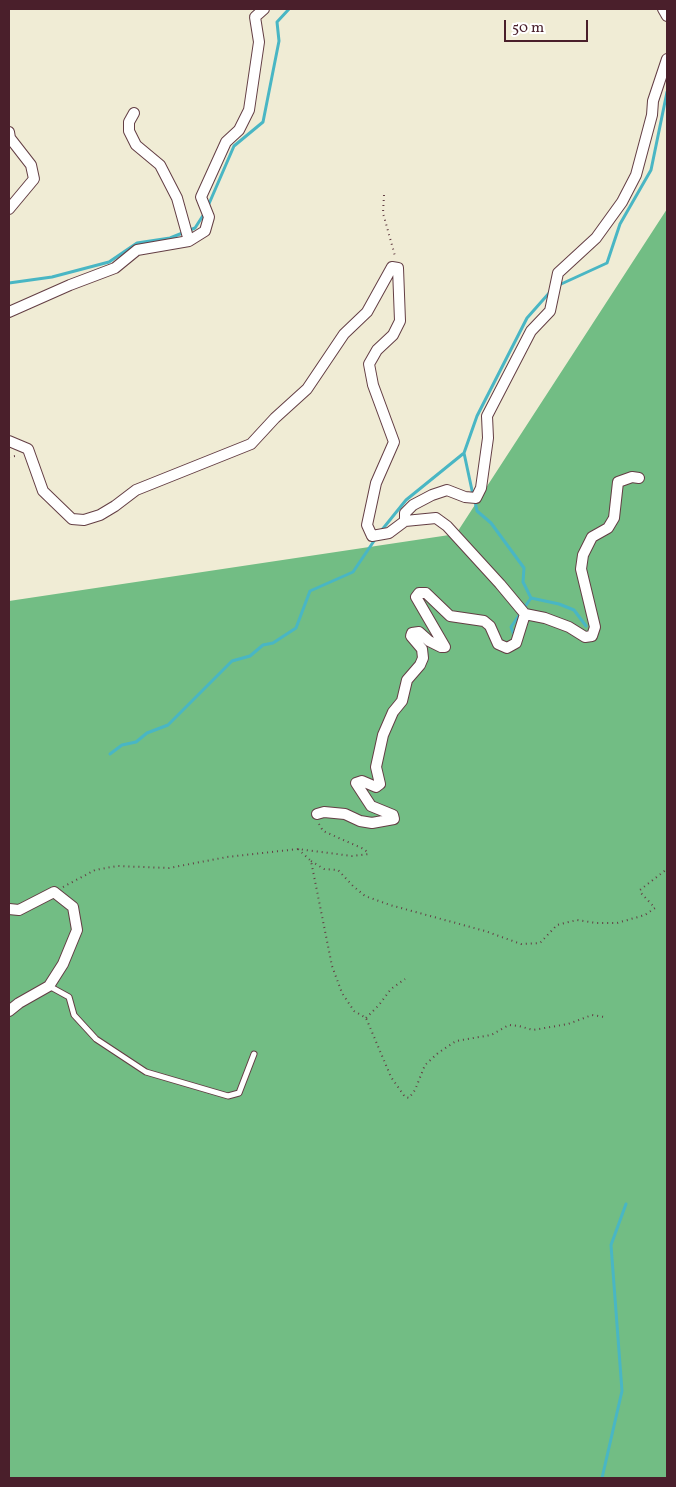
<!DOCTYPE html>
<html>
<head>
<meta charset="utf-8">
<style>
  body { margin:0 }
  #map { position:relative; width:676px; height:1487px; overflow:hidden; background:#f0ecd5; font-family:Vollkorn,serif }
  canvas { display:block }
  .frame { position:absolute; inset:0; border:10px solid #4a1f2b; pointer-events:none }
  .scale { position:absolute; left:504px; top:20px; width:84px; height:22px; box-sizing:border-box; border:2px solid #4a1f2b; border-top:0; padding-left:6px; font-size:15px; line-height:18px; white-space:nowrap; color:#4a1f2b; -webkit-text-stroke:4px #fff; paint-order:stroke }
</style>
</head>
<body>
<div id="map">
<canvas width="676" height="1487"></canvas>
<div class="frame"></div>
<div class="scale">50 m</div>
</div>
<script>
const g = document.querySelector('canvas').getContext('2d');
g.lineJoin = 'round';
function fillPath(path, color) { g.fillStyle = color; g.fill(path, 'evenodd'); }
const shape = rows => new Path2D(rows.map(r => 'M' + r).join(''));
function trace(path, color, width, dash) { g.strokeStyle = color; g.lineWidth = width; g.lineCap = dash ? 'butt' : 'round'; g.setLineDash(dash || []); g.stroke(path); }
fillPath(shape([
  [667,209,667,1478,9,1478,9,601,456,534]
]), '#72bd84');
trace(shape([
  [208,206,234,146,263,122,279,41,277,22,289,9],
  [9,283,52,277,109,262,137,243,170,238,195,228,204,214],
  [559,285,607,263,620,224,651,170,667,92],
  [464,453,473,495],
  [475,501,477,511,491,523,524,568,523,582,531,598,559,604,574,610,586,626],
  [381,531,406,500,464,453,477,416,527,318,550,292],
  [514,635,511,627,531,598],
  [110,754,122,745,136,742,147,733,168,725,232,661,250,656,263,645,273,643,296,628,310,591,353,572,376,538],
  [602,1478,622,1391,611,1245,626,1204]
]), '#49b6c4', 3);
const lane = shape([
  [49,986,69,997,74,1015,96,1039,146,1072,228,1096,239,1093,254,1054]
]);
const street = shape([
  [663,9,667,16],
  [134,113,129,122,129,131,136,145,160,165,177,198,189,241],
  [9,132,10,138,31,165,34,179,9,209],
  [9,312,70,285,115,268,137,250,189,241,205,231,209,217,201,197,226,142,239,130,249,110,259,42,255,17,264,9],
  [9,441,28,449,43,491,72,519,84,520,100,515,115,506,136,490,251,444,275,418,307,389,344,334,367,312,392,267,398,268,400,321,393,335,377,350,369,364,373,385,394,442,376,483,367,525,372,536,389,533,405,521],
  [525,614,545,618,569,627,585,637,592,636,595,627,581,569,583,555,592,537,608,528,614,518,618,482,632,477,639,478],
  [317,814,324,812,345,814,360,821,372,823,394,819,393,815,371,806,356,783,362,781,376,787,380,784,376,767,383,735,393,712,402,701,407,680,420,665,423,658,422,649,411,636,412,633,419,632,429,641,441,647,445,647,416,597,419,593,426,593,450,616,484,621,490,626,498,644,507,648,516,643,525,614,500,584,447,526,436,518,405,521,405,513,413,505,432,495,447,490,465,497,476,498,481,488,488,438,487,416,531,331,550,311,558,273,596,238,622,202,636,175,652,115,653,101,667,59],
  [9,909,19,910,54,892,73,907,77,930,63,964,49,986,19,1003,9,1011]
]);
trace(lane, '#633e44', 7);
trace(street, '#633e44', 12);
trace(shape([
  [384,195,383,213,395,256],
  [9,457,15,456],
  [319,824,323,831,364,849,369,854],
  [298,849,311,861,332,966,342,993,354,1011,366,1018,391,1077,405,1097,409,1098,415,1090,425,1065,438,1053,456,1041,491,1035,509,1025,519,1026,533,1030,568,1024,592,1015,604,1017],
  [311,861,324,869,338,870,353,886,365,896,390,905,485,931,521,944,540,943,557,925,577,920,596,923,617,923,645,915,655,908,641,893,640,890,667,869],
  [63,887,95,870,117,866,169,868,227,857,298,849,352,856,369,854],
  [366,1018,379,1005,391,989,405,979]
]), '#633e44', 2, [1, 4]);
trace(lane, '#fff', 5);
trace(street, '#fff', 10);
</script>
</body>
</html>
